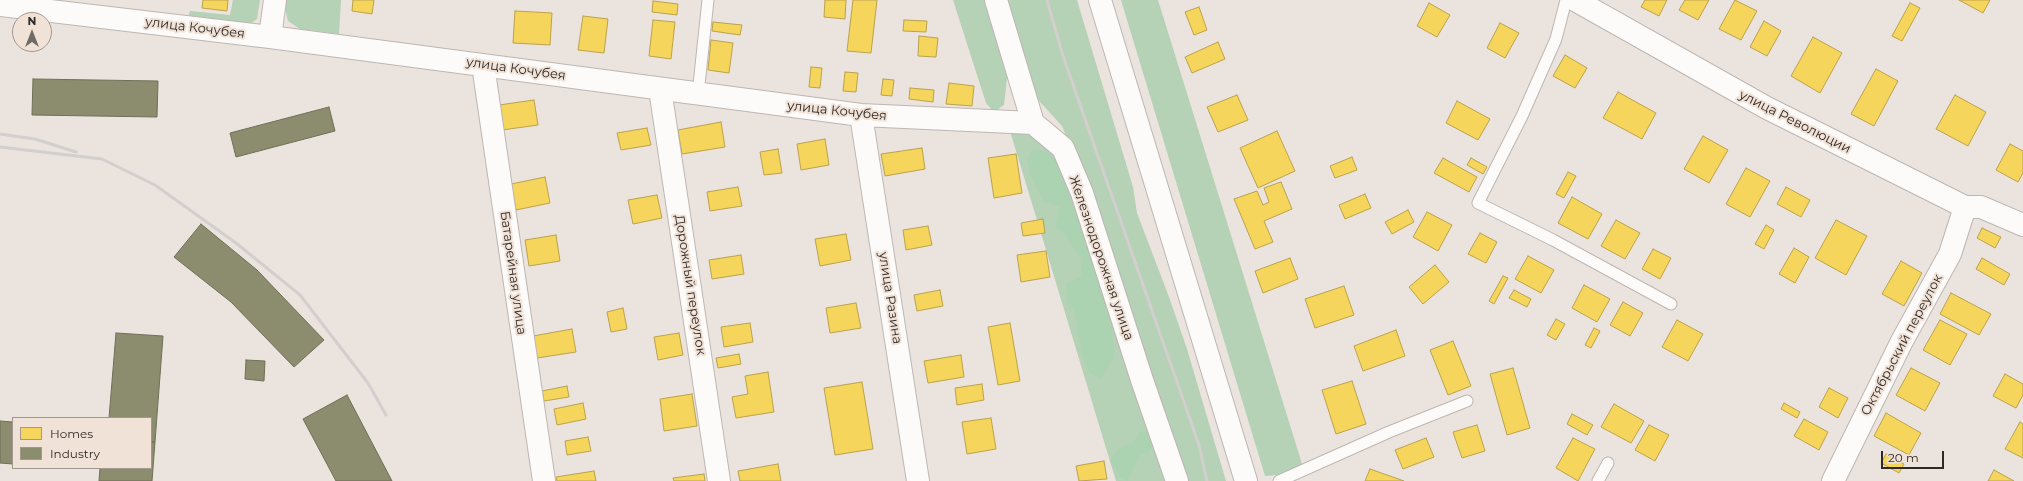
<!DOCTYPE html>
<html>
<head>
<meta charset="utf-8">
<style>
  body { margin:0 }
  #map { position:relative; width:2023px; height:481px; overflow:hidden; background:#ebe3dd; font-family:Montserrat,sans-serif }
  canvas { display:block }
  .legend { position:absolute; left:12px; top:417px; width:140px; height:52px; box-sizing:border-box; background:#f1e2d7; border:1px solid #a39890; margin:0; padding:5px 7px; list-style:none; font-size:12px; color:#2f2a26 }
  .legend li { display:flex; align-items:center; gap:8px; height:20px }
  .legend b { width:20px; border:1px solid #a39890 }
  .north { position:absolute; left:12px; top:12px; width:40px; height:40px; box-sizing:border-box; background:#f1e2d7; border:1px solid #a39890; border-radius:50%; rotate:0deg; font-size:11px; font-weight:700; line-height:16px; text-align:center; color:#2f2a26 }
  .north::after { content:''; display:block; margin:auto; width:14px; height:18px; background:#716b66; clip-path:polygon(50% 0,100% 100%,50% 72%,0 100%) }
  .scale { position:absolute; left:1881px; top:451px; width:63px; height:18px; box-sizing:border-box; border:2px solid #2f2a26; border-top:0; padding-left:5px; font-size:12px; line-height:14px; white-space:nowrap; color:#2f2a26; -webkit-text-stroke:3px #f1e2d7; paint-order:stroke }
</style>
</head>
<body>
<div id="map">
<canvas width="2023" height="481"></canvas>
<ul class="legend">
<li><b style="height:11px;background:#f6d55c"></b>Homes</li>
<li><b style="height:11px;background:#8c8c6e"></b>Industry</li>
</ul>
<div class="north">N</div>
<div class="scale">20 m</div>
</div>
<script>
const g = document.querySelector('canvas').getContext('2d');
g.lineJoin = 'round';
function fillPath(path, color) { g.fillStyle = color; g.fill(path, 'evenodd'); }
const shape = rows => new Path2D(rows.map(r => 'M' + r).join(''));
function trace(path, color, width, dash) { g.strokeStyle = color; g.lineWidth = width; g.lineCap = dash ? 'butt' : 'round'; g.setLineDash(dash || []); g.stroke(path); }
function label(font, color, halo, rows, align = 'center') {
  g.font = font + ' Montserrat,sans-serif'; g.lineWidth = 4; g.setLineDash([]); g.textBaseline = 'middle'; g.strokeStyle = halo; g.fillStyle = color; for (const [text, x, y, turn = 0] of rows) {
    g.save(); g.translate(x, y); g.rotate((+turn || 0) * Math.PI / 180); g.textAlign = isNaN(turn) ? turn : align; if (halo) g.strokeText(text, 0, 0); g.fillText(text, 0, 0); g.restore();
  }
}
fillPath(shape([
  [233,0,260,0,257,19,250,24,187,21,190,11,230,15],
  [286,0,341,0,339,34,300,29,288,21,285,8],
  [953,0,989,0,1008,69,1004,105,994,112,986,103],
  [1001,0,1077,0,1133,187,1137,213,1169,297,1187,349,1226,481,1182,481,1073,152,1062,126,1030,91],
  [1121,0,1158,0,1303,467,1277,475,1265,476],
  [1010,131,1031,133,1056,150,1172,481,1116,481]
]), '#b5d1b6');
fillPath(shape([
  [1033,149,1048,152,1056,161,1091,255,1112,323,1114,357,1101,378,1090,373,1082,355,1074,307,1069,307,1066,293,1067,283,1082,277,1081,259,1064,233,1055,228,1060,207,1044,202,1032,179,1027,160],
  [1140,431,1150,433,1153,444,1150,452,1140,454,1127,481,1120,477,1110,461,1119,449,1133,443]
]), '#acd3b1');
const homes = shape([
  [203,0,228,0,227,11,202,8,203,0],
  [353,0,374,0,372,14,352,11,353,0],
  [825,0,846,0,845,19,824,17,825,0],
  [853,0,877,0,871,53,847,51,853,0],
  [1645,0,1667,0,1659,16,1641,7,1645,0],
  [1685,0,1709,0,1698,20,1679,10,1685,0],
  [1735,0,1757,11,1741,40,1719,29,1735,0],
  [1959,0,1990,0,1983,13,1959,0],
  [653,1,678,4,677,15,652,12,653,1],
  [1429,3,1450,15,1437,37,1417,26,1429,3],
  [1910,3,1920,8,1902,41,1892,36,1910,3],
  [1199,7,1207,30,1194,35,1185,12,1199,7],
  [515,11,552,13,550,45,513,43,515,11],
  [583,16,608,19,604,53,578,50,583,16],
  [653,20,675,22,671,59,649,56,653,20],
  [904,20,927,21,926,32,903,31,904,20],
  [1764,21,1781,31,1767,56,1750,47,1764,21],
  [713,22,742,25,740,35,712,31,713,22],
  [1500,23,1519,33,1505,58,1487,48,1500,23],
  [919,36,938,38,936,57,918,56,919,36],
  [1813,37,1842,53,1820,93,1791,76,1813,37],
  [711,40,733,43,729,73,708,70,711,40],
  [1218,42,1225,59,1192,73,1185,57,1218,42],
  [1565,55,1587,68,1575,88,1553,76,1565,55],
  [811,67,822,68,820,88,809,87,811,67],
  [1876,69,1898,81,1874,126,1851,114,1876,69],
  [845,72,858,73,856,92,843,91,845,72],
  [883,79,894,80,892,96,881,95,883,79],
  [949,83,974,86,972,106,946,104,949,83],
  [910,88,934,90,933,102,909,99,910,88],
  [1618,92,1656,113,1642,139,1603,118,1618,92],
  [1237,95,1248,120,1218,132,1207,107,1237,95],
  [1955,95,1986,112,1968,146,1936,129,1955,95],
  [534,100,538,125,495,131,492,106,534,100],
  [1457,101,1490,119,1478,140,1446,123,1457,101],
  [721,122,725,147,682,154,678,130,721,122],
  [647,128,651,145,621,150,617,133,647,128],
  [1277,131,1295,171,1258,188,1240,148,1277,131],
  [1703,136,1728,150,1709,183,1684,169,1703,136],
  [825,139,829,165,801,170,797,144,825,139],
  [2010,144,2023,151,2023,173,2018,182,1996,170,2010,144],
  [922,148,925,169,885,176,881,154,922,148],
  [778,149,782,173,764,175,760,152,778,149],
  [1016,154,1022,193,994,198,988,158,1016,154],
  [1352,157,1357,170,1335,178,1330,166,1352,157],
  [1443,158,1477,177,1469,192,1434,173,1443,158],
  [1471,158,1487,167,1483,174,1467,165,1471,158],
  [1746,168,1770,181,1750,217,1726,204,1746,168],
  [1568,172,1576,176,1564,198,1556,194,1568,172],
  [545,177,550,203,516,210,511,184,545,177],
  [1281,182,1292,209,1264,221,1273,242,1255,249,1234,199,1257,191,1263,205,1269,202,1264,188,1281,182],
  [738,187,742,206,710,211,707,192,738,187],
  [1786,187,1810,200,1801,217,1777,204,1786,187],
  [1365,194,1371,208,1345,219,1339,205,1365,194],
  [657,195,662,218,633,224,628,200,657,195],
  [1572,197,1602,214,1588,239,1558,223,1572,197],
  [1408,210,1414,222,1392,234,1385,222,1408,210],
  [1427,212,1452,225,1438,251,1413,237,1427,212],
  [1043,219,1045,233,1023,236,1021,223,1043,219],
  [1616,220,1640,233,1625,259,1601,246,1616,220],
  [1836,220,1867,236,1846,275,1815,258,1836,220],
  [1766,225,1774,230,1764,249,1755,244,1766,225],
  [928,226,932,245,906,250,903,230,928,226],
  [1982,228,2001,237,1995,248,1977,238,1982,228],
  [1480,233,1497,242,1486,263,1468,254,1480,233],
  [846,234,851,260,820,266,815,239,846,234],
  [556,235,560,261,529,266,525,240,556,235],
  [1794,248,1809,257,1795,283,1779,274,1794,248],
  [1653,249,1671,258,1660,279,1642,269,1653,249],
  [1046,251,1050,277,1021,282,1017,255,1046,251],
  [741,255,744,274,712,279,709,260,741,255],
  [1528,256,1554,270,1541,293,1515,279,1528,256],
  [1290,258,1298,279,1263,293,1255,271,1290,258],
  [1982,258,2010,274,2004,285,1976,269,1982,258],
  [1901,261,1922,273,1904,306,1882,294,1901,261],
  [1435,265,1449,282,1423,304,1409,287,1435,265],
  [1503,276,1508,278,1494,304,1489,301,1503,276],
  [1584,285,1610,299,1597,322,1572,308,1584,285],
  [1344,286,1354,315,1315,328,1305,299,1344,286],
  [940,290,943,306,917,311,914,295,940,290],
  [1514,290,1531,299,1527,307,1509,298,1514,290],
  [1951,293,1991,314,1979,335,1940,314,1951,293],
  [1623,302,1643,313,1630,336,1610,325,1623,302],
  [856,303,861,328,830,333,826,308,856,303],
  [623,308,627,329,611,332,607,312,623,308],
  [1556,319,1565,324,1556,340,1547,335,1556,319],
  [1677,320,1703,334,1688,361,1662,347,1677,320],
  [1940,320,1967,334,1950,365,1923,350,1940,320],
  [750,323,753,342,724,347,721,327,750,323],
  [1010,323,1020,381,998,385,988,327,1010,323],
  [1594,328,1600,331,1591,348,1585,345,1594,328],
  [572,329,576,352,537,358,533,336,572,329],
  [1396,330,1405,356,1363,371,1354,346,1396,330],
  [679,333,683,355,658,360,654,337,679,333],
  [1453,341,1471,386,1448,395,1430,350,1453,341],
  [739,354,741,364,718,368,716,358,739,354],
  [961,355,964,377,928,383,924,361,961,355],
  [1513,368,1530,428,1507,435,1490,374,1513,368],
  [1911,368,1940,383,1925,411,1896,395,1911,368],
  [768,372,774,412,736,418,732,397,748,394,745,376,768,372],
  [2005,374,2023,384,2023,395,2016,408,1993,396,2005,374],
  [1352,381,1366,424,1336,434,1322,390,1352,381],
  [862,382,873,449,835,455,824,388,862,382],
  [982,384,984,400,957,405,955,388,982,384],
  [567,386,569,397,544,401,542,391,567,386],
  [1829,388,1848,398,1838,418,1819,407,1829,388],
  [692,394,697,426,664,431,660,399,692,394],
  [583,403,586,419,557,425,554,409,583,403],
  [1784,403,1800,412,1797,418,1781,409,1784,403],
  [1614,404,1644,421,1631,443,1601,427,1614,404],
  [1886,413,1921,433,1909,455,1874,436,1886,413],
  [1572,414,1593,425,1587,435,1567,424,1572,414],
  [991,418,996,449,967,454,962,422,991,418],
  [1804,419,1828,432,1819,450,1794,436,1804,419],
  [2020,422,2023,424,2023,458,2005,449,2020,422],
  [1477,425,1485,451,1462,458,1453,432,1477,425],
  [1649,425,1669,435,1655,461,1635,450,1649,425],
  [588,437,591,451,567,455,565,441,588,437],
  [1426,438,1434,457,1403,469,1395,450,1426,438],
  [1573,438,1595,449,1578,481,1556,468,1573,438],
  [1886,454,1904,464,1899,473,1881,463,1886,454],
  [1104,461,1107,479,1079,481,1076,466,1104,461],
  [778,464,781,481,740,481,738,471,778,464],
  [1370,469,1404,481,1365,481,1370,469],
  [1994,470,2014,481,1988,481,1994,470],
  [594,471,596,481,557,481,556,477,594,471],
  [704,474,705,481,674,481,673,478,704,474]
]);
fillPath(homes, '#f6d55c');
trace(homes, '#baa24c', 1);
const industry = shape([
  [33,79,158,81,157,117,32,115,33,79],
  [329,107,335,131,236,157,230,133,329,107],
  [201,224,257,270,324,340,294,367,231,302,174,257,201,224],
  [116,333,163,336,155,442,151,442,151,418,109,418,116,333],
  [246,360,265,361,264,381,245,379,246,360],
  [347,395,392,481,336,481,303,419,347,395],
  [0,421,13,422,13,464,0,463,0,421],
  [151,442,155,442,152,481,99,481,100,468,151,468,151,442]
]);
fillPath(industry, '#8c8c6e');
trace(industry, '#706f58', 1);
const service = shape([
  [1566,0,1556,39,1522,116,1478,203,1553,240,1671,304],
  [698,94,708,0],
  [1279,481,1389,432,1467,401],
  [1598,481,1608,463]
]);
const minor = shape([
  [996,0,1033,123,1063,148,1082,193,1142,380,1177,481],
  [1575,0,1767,108,1965,207,1981,207,2023,225],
  [0,5,270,37,861,115,1033,123],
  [270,37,275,0],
  [483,65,544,481],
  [660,89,719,481],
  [861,115,918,481],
  [1833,481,1902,341,1950,254,1965,207]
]);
const secondary = shape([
  [1100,0,1246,481]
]);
trace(service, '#bdb6b2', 13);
trace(minor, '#bdb6b2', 24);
trace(secondary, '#bdb6b2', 24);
trace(service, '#fcfbfa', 11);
trace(minor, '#fcfbfa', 22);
trace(secondary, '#fcfbfa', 22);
trace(shape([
  [1047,0,1063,56,1199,445,1207,481],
  [0,134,35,139,76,152],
  [0,147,102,159,155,185,236,243,300,295,368,383,386,415]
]), '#d2cfce', 3);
label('13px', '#2f2a26', '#f1e2d7', [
  ["улица Кочубея",195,28,7],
  ["улица Кочубея",516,69,8],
  ["улица Кочубея",837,111,6],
  ["улица Революции",1795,122,27],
  ["Железнодорожная улица",1101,258,71],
  ["Батарейная улица",513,273,82],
  ["Дорожный переулок",690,285,81],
  ["улица Разина",890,298,81],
  ["Октябрьский переулок",1902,345,-62]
]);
</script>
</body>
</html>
